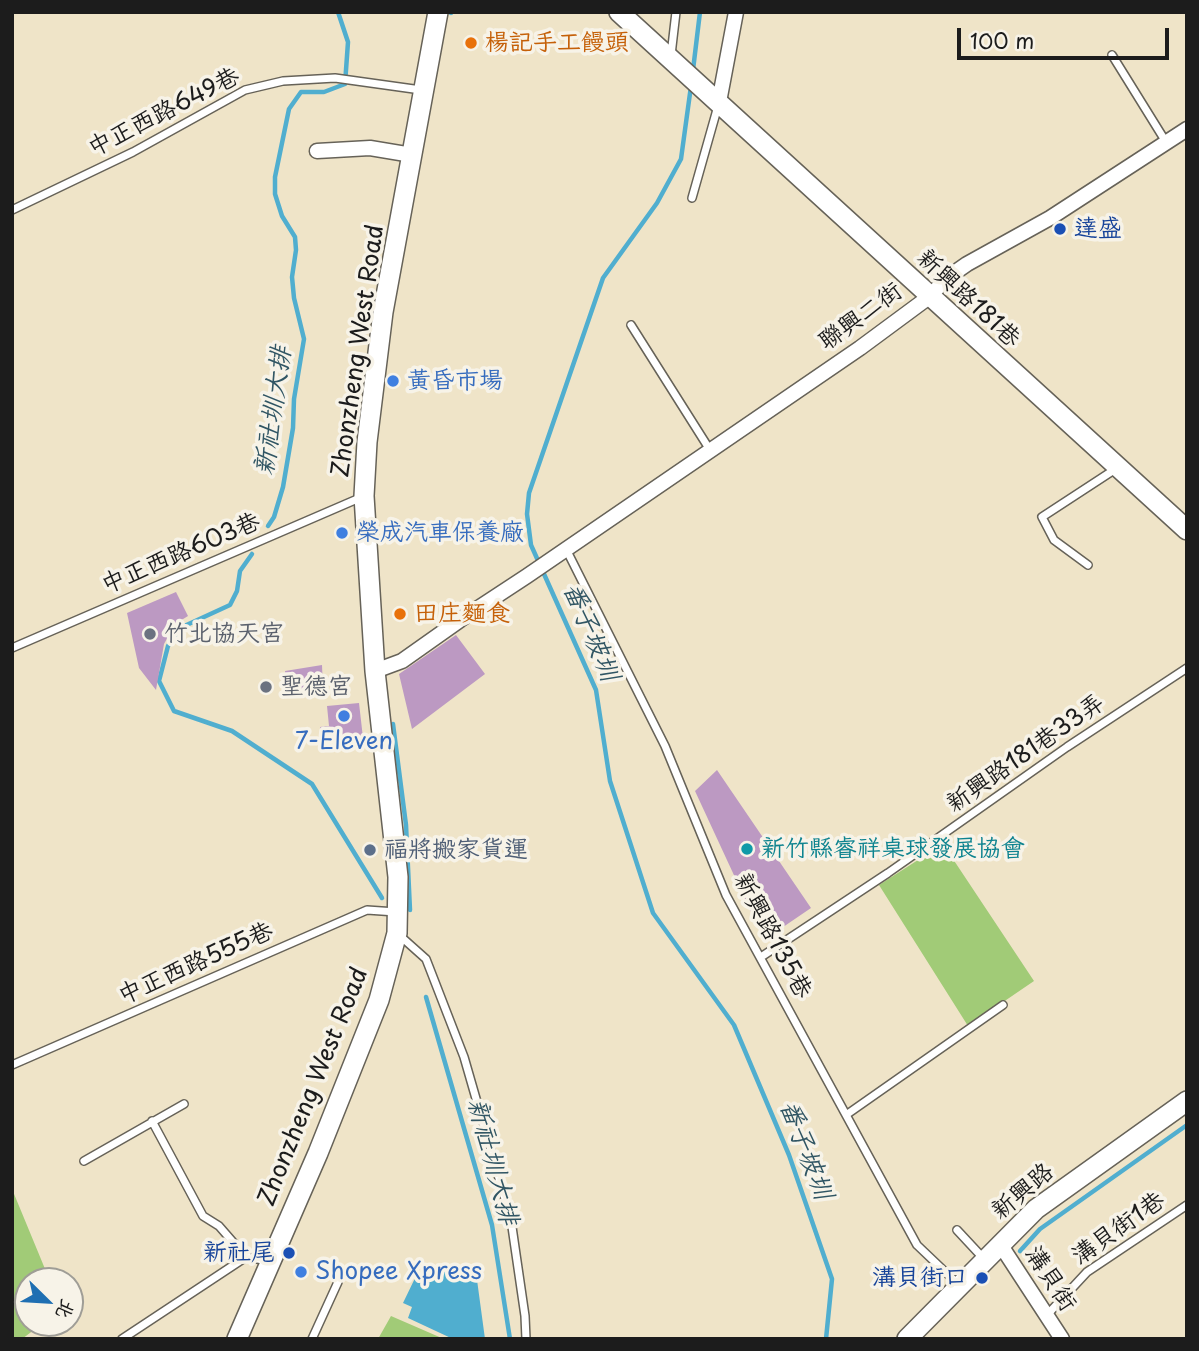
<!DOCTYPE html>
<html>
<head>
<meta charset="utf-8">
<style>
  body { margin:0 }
  #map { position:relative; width:1199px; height:1351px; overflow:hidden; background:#efe4c8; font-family:"Playpen Sans","LXGW WenKai TC",sans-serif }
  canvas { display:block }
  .frame { position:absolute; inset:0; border:14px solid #1c1c1c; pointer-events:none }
  .north { position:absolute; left:14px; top:1267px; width:70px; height:70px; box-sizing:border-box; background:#f7f3e8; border:2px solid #9f9d96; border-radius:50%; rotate:114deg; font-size:19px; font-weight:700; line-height:28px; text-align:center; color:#1c1c1c }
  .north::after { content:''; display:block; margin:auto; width:24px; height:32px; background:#1f6fb2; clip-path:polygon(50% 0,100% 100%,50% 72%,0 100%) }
  .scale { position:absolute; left:957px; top:28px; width:212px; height:32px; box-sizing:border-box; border:4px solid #1c1c1c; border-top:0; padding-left:9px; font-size:21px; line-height:24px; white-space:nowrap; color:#1c1c1c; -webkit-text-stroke:5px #f7f3e8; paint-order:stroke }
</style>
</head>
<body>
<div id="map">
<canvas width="1199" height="1351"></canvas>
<div class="frame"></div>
<div class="north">北</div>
<div class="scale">100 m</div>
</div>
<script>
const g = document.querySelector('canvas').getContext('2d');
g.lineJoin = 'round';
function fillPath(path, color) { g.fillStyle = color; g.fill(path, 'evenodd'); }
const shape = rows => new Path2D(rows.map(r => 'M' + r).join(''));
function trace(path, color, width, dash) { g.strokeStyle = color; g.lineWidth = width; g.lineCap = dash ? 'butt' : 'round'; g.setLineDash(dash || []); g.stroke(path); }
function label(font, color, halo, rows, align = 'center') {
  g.font = font + ' "Playpen Sans","LXGW WenKai TC",sans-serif'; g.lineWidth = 7; g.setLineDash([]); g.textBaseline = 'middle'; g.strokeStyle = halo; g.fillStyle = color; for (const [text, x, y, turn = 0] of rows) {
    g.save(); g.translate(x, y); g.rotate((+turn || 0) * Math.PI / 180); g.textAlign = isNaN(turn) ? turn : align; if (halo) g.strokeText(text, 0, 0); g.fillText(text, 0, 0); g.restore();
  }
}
fillPath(shape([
  [943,844,1034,981,968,1026,879,885],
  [12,1189,50,1281,28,1281,28,1323,43,1323,22,1339,12,1339],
  [391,1316,444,1339,378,1339]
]), '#a1cb77');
fillPath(shape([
  [475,1265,485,1339,453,1339,408,1318,412,1307,403,1303,417,1274]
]), '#50aecf');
trace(shape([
  [451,13,451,12],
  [693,70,700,12],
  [691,86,681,159,657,203,603,278,529,493,527,514,531,545,596,690,610,781,653,913,734,1025,789,1155,832,1279,826,1339],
  [268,526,274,517,283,487,293,428,294,399,304,339,294,298,292,277,296,250,295,237,282,216,275,194,275,177,289,109,301,92,324,92,345,84,348,42,338,12],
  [252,554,240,571,237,591,230,605,180,628,168,646,159,681,174,711,232,731,312,784,382,898],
  [393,724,406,825,410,910],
  [426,997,492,1225,510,1339],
  [1020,1251,1040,1229,1187,1125]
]), '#50aecf', 4.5);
fillPath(shape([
  [176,592,188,616,175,624,164,644,156,690,139,668,127,613],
  [456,635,485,674,412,729,399,674],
  [322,665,323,689,288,694,285,671],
  [359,703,363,738,322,743,320,727,329,726,327,706],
  [717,770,811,908,764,940,695,791]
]), '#bc99c2');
const lane = shape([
  [671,55,676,12],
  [1112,55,1166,142],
  [692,198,718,106],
  [12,210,133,152,245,90,283,81,335,78,421,90],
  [631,325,710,450],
  [566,549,665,746,726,895,917,1245,959,1285],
  [1088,565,1054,540,1042,517,1117,468],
  [12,648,362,497],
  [398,934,426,959,464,1057,511,1220,525,1316,526,1339],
  [761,957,888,873,1067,747,1187,668],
  [12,1065,367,910,396,912],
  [846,1115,1003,1005],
  [152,1121,203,1216,219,1226,246,1257,269,1261],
  [84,1161,184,1104],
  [957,1230,984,1259],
  [1047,1315,1087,1272,1187,1205],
  [122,1339,246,1257],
  [312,1339,338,1282]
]);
const street = shape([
  [719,102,736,12],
  [317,151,370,148,412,155],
  [375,671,402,661,460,620,527,576,860,348,929,297,947,278,967,264,1050,218,1187,129],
  [1000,1244,1062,1339]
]);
const secondary = shape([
  [619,12,1187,530],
  [237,1339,318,1153,379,1000,397,933,398,877,375,671,364,496,367,442,383,312,438,12],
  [907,1339,1036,1209,1187,1101]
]);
trace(lane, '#666258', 10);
trace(street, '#666258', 17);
trace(secondary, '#666258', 22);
trace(lane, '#fff', 7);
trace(street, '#fff', 14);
trace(secondary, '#fff', 19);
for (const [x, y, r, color] of [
  [471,43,7,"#e8710a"],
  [1060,229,7,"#1a4fb4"],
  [393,381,7,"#3f7fe0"],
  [342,533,7,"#3f7fe0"],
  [400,614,7,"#e8710a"],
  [150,634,7,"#6b7280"],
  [266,687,7,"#6b7280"],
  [344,716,7,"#3f7fe0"],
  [747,849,7,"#0f9aa8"],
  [370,850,7,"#5c6f8a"],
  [289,1253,7,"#1a4fb4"],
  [301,1272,7,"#3f7fe0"],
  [982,1278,7,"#1a4fb4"]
]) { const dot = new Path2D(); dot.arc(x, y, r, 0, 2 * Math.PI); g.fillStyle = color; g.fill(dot); trace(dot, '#f7f3e8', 2.5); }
label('24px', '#c56008', '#f7f3e8', [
  ["楊記手工饅頭",485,43],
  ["田庄麵食",414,614]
], 'left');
label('24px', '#1c1c1c', '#f7f3e8', [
  ["中正西路649巷",164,113,-27],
  ["新興路181巷",968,299,43],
  ["聯興二街",861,317,-36],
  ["Zhonzheng West Road",359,351,-82],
  ["中正西路603巷",181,554,-23],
  ["新興路181巷33弄",1026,754,-35],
  ["新興路135巷",772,936,62],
  ["中正西路555巷",196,964,-24],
  ["Zhonzheng West Road",314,1087,-68],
  ["新興路",1023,1192,-40],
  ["溝貝街1巷",1119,1229,-35],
  ["溝貝街",1050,1279,57]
]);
label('24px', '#164399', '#f7f3e8', [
  ["達盛",1074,229,"left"],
  ["新社尾",275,1253],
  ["溝貝街口",968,1278]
], 'right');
label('24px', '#366cbe', '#f7f3e8', [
  ["黃昏市場",407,381],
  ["榮成汽車保養廠",356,533],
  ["7-Eleven",344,742,"center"],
  ["Shopee Xpress",315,1272]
], 'left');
label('24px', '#5b616d', '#f7f3e8', [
  ["竹北協天宮",164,634],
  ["聖德宮",280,687]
], 'left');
label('24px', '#0d838f', '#f7f3e8', [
  ["新竹縣睿祥桌球發展協會",761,849]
], 'left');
label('24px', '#4e5e75', '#f7f3e8', [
  ["福將搬家貨運",384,850]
], 'left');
label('italic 26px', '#315664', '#f7f3e8', [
  ["新社圳大排",274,411,-82],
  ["番子坡圳",590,632,67],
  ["番子坡圳",805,1150,69],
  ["新社圳大排",492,1162,75]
]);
</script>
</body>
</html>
